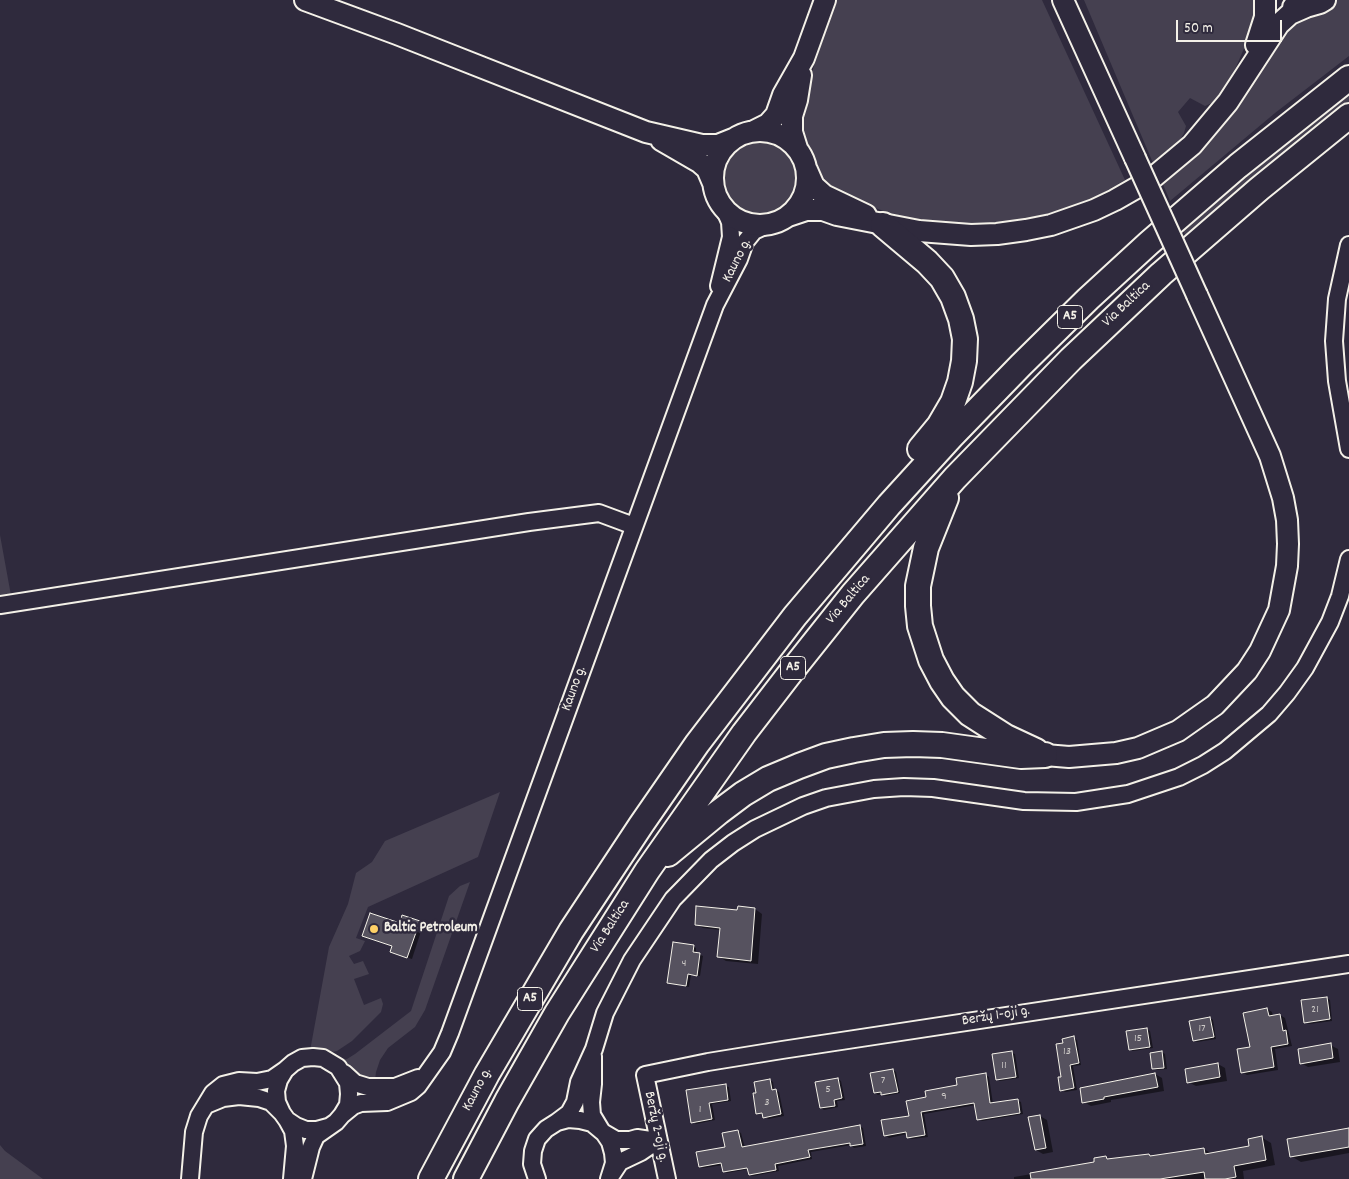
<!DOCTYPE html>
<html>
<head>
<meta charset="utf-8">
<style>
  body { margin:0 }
  #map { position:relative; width:1349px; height:1179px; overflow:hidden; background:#2f2a3d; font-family:Dekko,sans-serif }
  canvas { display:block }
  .scale { position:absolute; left:1176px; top:20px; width:106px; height:22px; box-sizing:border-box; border:2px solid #f4f1e8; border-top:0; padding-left:6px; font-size:15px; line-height:18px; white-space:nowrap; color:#f4f1e8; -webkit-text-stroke:4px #2f2a3d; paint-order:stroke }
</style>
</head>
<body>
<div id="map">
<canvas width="1349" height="1179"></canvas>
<div class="scale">50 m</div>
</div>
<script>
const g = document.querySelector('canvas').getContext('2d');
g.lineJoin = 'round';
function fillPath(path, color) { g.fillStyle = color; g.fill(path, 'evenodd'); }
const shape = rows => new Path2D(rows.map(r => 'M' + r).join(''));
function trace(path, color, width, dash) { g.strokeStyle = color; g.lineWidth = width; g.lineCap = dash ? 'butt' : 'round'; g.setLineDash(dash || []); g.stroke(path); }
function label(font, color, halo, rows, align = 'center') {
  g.font = font + ' Dekko,sans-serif'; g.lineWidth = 5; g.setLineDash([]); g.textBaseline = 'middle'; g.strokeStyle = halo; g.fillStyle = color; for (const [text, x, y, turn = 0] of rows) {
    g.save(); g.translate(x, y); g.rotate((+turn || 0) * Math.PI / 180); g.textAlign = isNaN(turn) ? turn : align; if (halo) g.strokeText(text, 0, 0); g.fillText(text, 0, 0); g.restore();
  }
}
fillPath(shape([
  [837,0,1042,0,1125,180,1089,201,1065,209,1006,224,946,224,912,219,886,212,836,193,822,182,812,157,803,140,800,111,819,50],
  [1084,0,1257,0,1258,16,1236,67,1226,85,1212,103,1205,106,1190,98,1178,112,1186,126,1184,133,1179,142,1153,163],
  [1337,0,1349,0,1349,56,1275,113,1170,201,1162,182,1187,162,1218,131,1251,87,1264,67,1275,48,1285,26,1328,7],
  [1349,91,1349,104,1186,238,1182,226],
  '721 177a39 39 0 1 1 78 0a39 39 0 1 1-78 0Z',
  [0,535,14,612,0,616],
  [500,792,478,857,368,907,356,938,365,941,360,951,349,956,354,964,363,961,369,974,354,979,364,1005,381,998,383,1004,381,1012,352,1041,337,1051,332,1052,310,1051,329,947,348,904,356,873,372,862,385,841],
  [470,882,425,1010,415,1027,388,1048,380,1060,376,1072,375,1080,365,1082,336,1061,347,1059,355,1054,411,1011,449,896,460,886],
  [0,1145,5,1151,43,1179,0,1179]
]), '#454050');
fillPath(shape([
  [739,908,755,909,762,914,758,964,726,961,718,956,721,930,703,928,696,924,739,912],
  [419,922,423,925,412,959,396,954,393,946,400,925],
  [693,946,696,948,696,953,703,956,700,976,691,975,689,987,669,983],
  [1327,998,1330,1000,1332,1021,1309,1024,1305,1022],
  [1267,1009,1272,1012,1273,1017,1280,1015,1285,1018,1292,1046,1275,1049,1278,1070,1247,1075,1242,1072],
  [1210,1018,1213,1020,1216,1039,1197,1042,1194,1040],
  [1147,1029,1150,1031,1153,1048,1133,1051,1130,1049],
  [1074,1038,1077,1040,1081,1065,1073,1066,1077,1090,1065,1092,1062,1090,1065,1044],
  [1330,1045,1338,1049,1340,1062,1308,1067,1301,1063],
  [1162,1052,1165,1054,1167,1069,1157,1070,1153,1068],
  [1012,1053,1015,1054,1019,1078,1000,1081,997,1079],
  [1218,1064,1225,1068,1227,1081,1196,1086,1188,1082],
  [893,1070,896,1072,900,1093,886,1096,882,1094,878,1095,875,1093],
  [985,1074,989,1077,993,1104,1017,1100,1021,1102,1023,1114,982,1121,979,1119,976,1105,924,1114,928,1137,912,1139,908,1137,907,1134,889,1138,885,1135,910,1117,928,1098],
  [1155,1074,1162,1078,1164,1091,1111,1100,1111,1102,1091,1106,1084,1102,1124,1081,1124,1079],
  [838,1079,841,1081,845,1100,837,1101,838,1107,824,1110,821,1108],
  [770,1080,773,1082,774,1090,779,1092,784,1116,768,1119,764,1115,758,1113],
  [725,1086,729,1087,731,1101,712,1104,715,1120,696,1124,693,1122,688,1091],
  [1040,1116,1047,1120,1053,1152,1043,1154,1036,1150],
  [859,1126,863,1128,866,1146,854,1148,851,1145,811,1152,812,1159,778,1166,779,1171,753,1176,750,1175,749,1169,727,1173,724,1171,723,1165,703,1168,700,1166,726,1148,737,1131,741,1133,745,1148],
  [1349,1129,1349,1153,1301,1162,1291,1156],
  [1261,1137,1271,1143,1275,1165,1243,1171,1244,1179,1014,1179,1014,1177,1096,1163,1106,1157,1111,1160,1149,1156,1153,1157,1204,1149,1212,1154,1251,1147]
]), '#0007');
const building = shape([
  [696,906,737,910,738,906,755,908,751,961,717,957,720,928,695,925,696,906],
  [370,913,400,923,402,915,420,921,407,958,390,952,392,946,362,936,370,913],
  [673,942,694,945,693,952,700,953,697,976,688,974,686,986,667,983,673,942],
  [1327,997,1330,1019,1304,1023,1301,1000,1327,997],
  [1267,1008,1269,1016,1280,1014,1283,1031,1286,1030,1288,1044,1271,1047,1274,1067,1241,1073,1237,1049,1250,1047,1243,1013,1267,1008],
  [1210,1017,1214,1037,1193,1041,1189,1021,1210,1017],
  [1147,1028,1150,1047,1129,1050,1126,1031,1147,1028],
  [1074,1036,1079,1063,1070,1065,1074,1088,1060,1091,1058,1077,1061,1077,1056,1044,1063,1043,1062,1039,1074,1036],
  [1331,1043,1333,1058,1300,1064,1298,1049,1331,1043],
  [1012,1051,1016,1077,996,1080,992,1054,1012,1051],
  [1162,1051,1164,1068,1152,1069,1150,1053,1162,1051],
  [1218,1063,1220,1077,1187,1083,1185,1069,1218,1063],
  [893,1069,898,1092,881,1095,881,1092,874,1093,870,1073,893,1069],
  [986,1073,990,1103,1018,1099,1020,1113,977,1120,974,1103,921,1112,925,1135,907,1138,906,1132,884,1136,881,1120,909,1116,906,1101,926,1097,925,1091,957,1085,956,1078,986,1073],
  [1155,1073,1158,1087,1104,1097,1104,1099,1082,1103,1080,1088,1155,1073],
  [838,1078,842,1098,834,1100,835,1106,820,1108,815,1082,838,1078],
  [770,1079,772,1090,776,1089,781,1114,763,1118,762,1113,756,1114,753,1093,756,1093,754,1082,770,1079],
  [726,1084,728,1100,709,1103,712,1119,691,1123,686,1090,726,1084],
  [1040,1115,1046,1148,1035,1150,1028,1117,1040,1115],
  [860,1125,863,1144,850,1146,850,1143,808,1150,810,1157,775,1164,776,1170,749,1175,747,1168,723,1172,721,1163,699,1167,696,1152,725,1147,722,1133,738,1130,742,1147,860,1125],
  [1349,1128,1349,1147,1290,1157,1287,1139,1349,1128],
  [1262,1136,1266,1160,1234,1166,1236,1177,1225,1179,1205,1179,1204,1172,1160,1179,1031,1179,1030,1173,1094,1162,1094,1158,1106,1156,1107,1159,1149,1154,1150,1156,1204,1148,1205,1154,1249,1146,1248,1139,1262,1136]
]);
fillPath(building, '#56525f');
trace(building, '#f4f1e8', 1);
const minor = shape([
  [1349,245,1337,299,1334,341,1337,381,1349,449],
  [719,286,731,237,730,222,724,208],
  [0,605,529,522,599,513,634,526],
  [593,1056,593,1084,591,1102,592,1115,601,1130],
  [344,1073,355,1083,368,1087,395,1087,418,1078],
  [206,1105,223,1098,239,1096,259,1098,271,1102,282,1113],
  [342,1115,353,1106,361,1103,387,1102,411,1092,418,1086,442,1052,450,1033,715,305,739,259,745,242,754,231,769,224],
  [287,1120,293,1131,295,1146,292,1179],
  [557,1122,569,1113,575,1102,579,1082,594,1049,605,1013,632,960,673,899,711,860,733,843,755,829,803,806,826,798,874,789,904,787,933,788,1024,801,1076,802,1128,794,1179,777,1203,765,1225,751,1269,714,1287,693,1305,668,1330,622,1340,596,1349,559],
  [604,1133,616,1140,630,1140,637,1138,657,1141],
  [612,1174,620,1162,641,1152,657,1141],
  [190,1179,194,1132,199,1116,213,1093,223,1085,239,1081,257,1082,272,1079,285,1070],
  [303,1179,311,1147,316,1136,336,1122,342,1115,348,1105,349,1094,348,1083,338,1067,323,1058,313,1057,302,1058,293,1063,285,1070,279,1080,276,1091,277,1102,282,1113,287,1120,296,1126,306,1130,317,1130,328,1127],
  [537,1179,532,1164,533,1151,537,1139,546,1129,557,1122,568,1119,580,1120,592,1123,604,1133,610,1142,613,1153,614,1163,609,1179],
  [667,1179,645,1075,708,1062,782,1050,1349,964]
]);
const major = shape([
  [305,0,397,34,646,132,702,145,718,145,733,139],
  [1063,0,1135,158],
  [1293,7,1306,7,1320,3,1325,0],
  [1256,45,1265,17,1265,0],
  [754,131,768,124,776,115,783,95,804,58,825,0],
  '713 178a47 47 0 1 1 94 0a47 47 0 1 1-94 0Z',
  [661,140,699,162,707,169,713,183],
  [797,148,792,132,792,116,797,100,801,75],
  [807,170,814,186,824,195,866,215],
  [788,216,806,210,823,210,837,215,919,231,971,235,997,234,1026,230,1051,225,1094,210,1115,200,1150,180,1192,145,1228,102,1279,24,1290,14,1306,7],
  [1045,755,1069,757,1116,753,1138,748,1178,731,1215,705,1247,671,1260,651,1279,610,1287,566,1288,544,1287,520,1283,498,1270,456,1197,295]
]);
const highway = shape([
  [883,225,927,262,942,278,953,297,961,319,965,339,964,361,960,382,953,402,939,426,920,449],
  [946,498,926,548,918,586,918,606,920,626,931,660,942,681,953,697,970,714,1006,737,1036,751],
  [668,854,719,812,743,794,768,779,799,766,826,756,854,750,884,745,913,744,942,745,1021,756,1045,755],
  [431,1179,487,1074,571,931,641,825,697,744,795,616,889,505,951,437,1021,365,1088,299,1149,243,1238,166,1349,78],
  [466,1179,507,1101,557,1013,647,871,744,733,798,663,853,594,955,478,1071,359,1161,274,1259,189,1349,116]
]);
trace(minor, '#f4f1e8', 20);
trace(major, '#f4f1e8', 24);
trace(highway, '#f4f1e8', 28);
trace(minor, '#2f2a3d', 16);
trace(major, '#2f2a3d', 20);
trace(highway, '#2f2a3d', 24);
const majorBridge = shape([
  [1135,158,1197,295]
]);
trace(majorBridge, '#f4f1e8', 24, []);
trace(majorBridge, '#2f2a3d', 20);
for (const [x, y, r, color] of [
  [374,929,5,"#ffd166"]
]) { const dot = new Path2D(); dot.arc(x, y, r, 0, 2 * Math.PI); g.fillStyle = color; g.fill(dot); trace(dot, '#2f2a3d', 2); }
label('12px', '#ccc9c6', null, [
  ["4",684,964],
  ["21",1315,1010],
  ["17",1202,1029],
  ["15",1138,1039],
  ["13",1067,1052],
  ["11",1004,1066],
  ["7",883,1081],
  ["5",828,1090],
  ["9",944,1097],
  ["3",767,1103],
  ["1",700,1110]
]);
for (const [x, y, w] of [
  [1070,317,25],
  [793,668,25],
  [530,999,25]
]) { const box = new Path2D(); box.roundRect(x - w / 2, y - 11.5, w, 23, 4); g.fillStyle = '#2f2a3d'; g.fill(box); trace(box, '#f4f1e8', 1); }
label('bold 14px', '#f4f1e8', null, [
  ["A5",1070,317],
  ["A5",793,668],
  ["A5",530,999]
]);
label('15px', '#f4f1e8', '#2f2a3d', [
  ["Kauno g.",738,261,-63],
  ["Via Baltica",1127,305,-43],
  ["Via Baltica",849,600,-50],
  ["Kauno g.",575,689,-70],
  ["Via Baltica",611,927,-57],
  ["Beržų 1-oji g.",996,1017,-9],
  ["Kauno g.",478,1090,-62],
  ["Beržų 2-oji g.",655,1127,78]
]);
label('bold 15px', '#f4f1e8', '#2f2a3d', [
  ["Baltic Petroleum",384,929]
], 'left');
</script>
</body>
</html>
